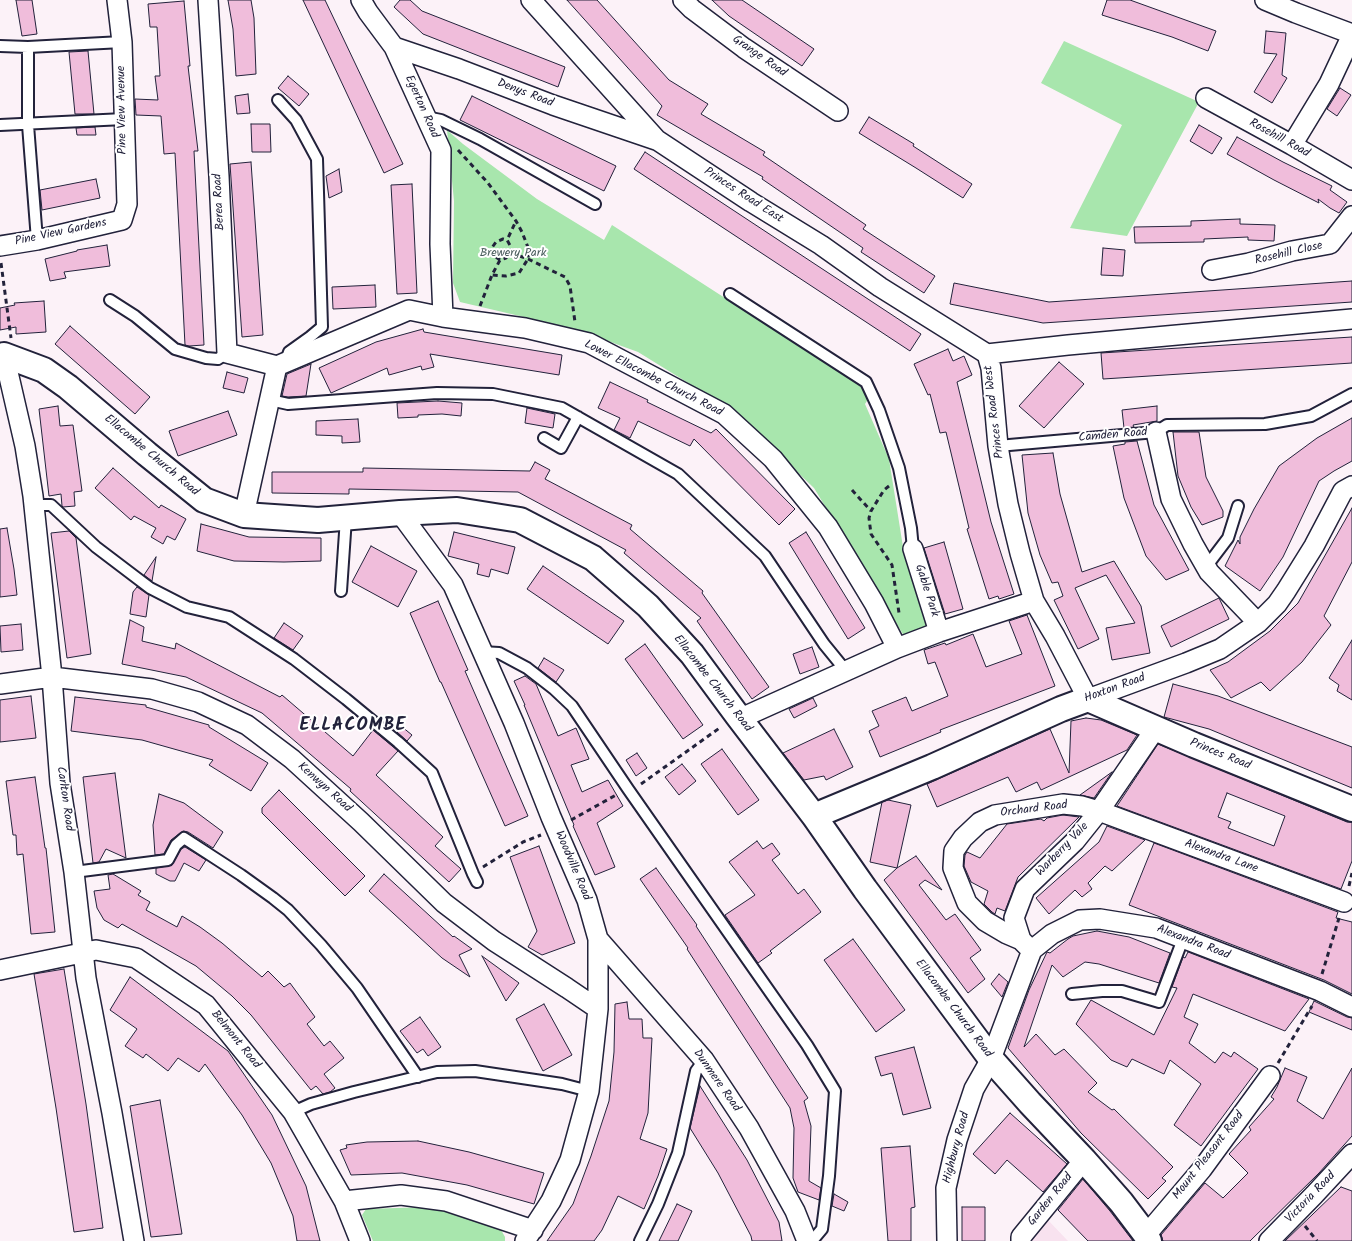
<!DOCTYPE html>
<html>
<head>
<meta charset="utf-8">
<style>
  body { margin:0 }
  canvas { display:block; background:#fcf2f8 }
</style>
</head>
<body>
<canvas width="1352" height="1241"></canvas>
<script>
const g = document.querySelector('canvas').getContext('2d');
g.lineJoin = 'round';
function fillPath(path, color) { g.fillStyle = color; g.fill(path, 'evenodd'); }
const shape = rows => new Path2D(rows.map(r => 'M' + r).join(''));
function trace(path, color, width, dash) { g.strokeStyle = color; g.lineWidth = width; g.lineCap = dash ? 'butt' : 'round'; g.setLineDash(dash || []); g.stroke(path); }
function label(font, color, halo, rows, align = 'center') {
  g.font = font + ' Kalam,sans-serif'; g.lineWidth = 4; g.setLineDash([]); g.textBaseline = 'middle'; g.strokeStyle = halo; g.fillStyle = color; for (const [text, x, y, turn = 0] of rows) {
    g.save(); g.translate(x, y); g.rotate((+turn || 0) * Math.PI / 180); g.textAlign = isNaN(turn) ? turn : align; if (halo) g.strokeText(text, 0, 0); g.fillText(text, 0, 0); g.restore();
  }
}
fillPath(shape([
  [1047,1219,1068,1241,1029,1241]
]), '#f8e2ef');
fillPath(shape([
  [1064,41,1199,102,1127,236,1070,228,1122,125,1041,83],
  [447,130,463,144,537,199,604,240,612,225,872,393,865,404,889,459,903,547,928,627,904,636,814,488,732,410,638,352,575,329,460,302,453,283,454,201],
  [428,1207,485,1222,500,1228,505,1237,505,1241,373,1241,362,1215,366,1209]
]), '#a8e6ad');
const building = shape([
  [16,0,32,0,37,34,22,36,16,0],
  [228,0,251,0,254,18,256,74,236,76,233,29,228,0],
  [303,0,325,0,403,164,384,173,303,0],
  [400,0,410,0,422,11,565,67,558,87,423,34,394,7,400,0],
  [567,0,597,0,669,80,708,104,701,114,765,152,763,155,866,225,863,229,935,276,924,293,861,252,863,248,762,179,763,177,657,115,662,106,567,0],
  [712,0,742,0,814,49,802,66,729,16,712,0],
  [1107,0,1130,0,1216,31,1208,51,1172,37,1102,15,1107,0],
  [184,1,190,66,188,66,198,151,194,151,204,345,189,346,185,345,175,153,164,154,161,116,136,115,135,99,158,100,155,76,160,76,157,27,150,27,148,4,184,1],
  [1266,31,1286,33,1282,75,1287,78,1272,103,1254,92,1277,54,1264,53,1266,31],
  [88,51,94,114,75,114,69,52,88,51],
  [288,76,309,94,299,106,278,88,288,76],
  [1340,88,1351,95,1337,116,1327,109,1340,88],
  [248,94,250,113,237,114,235,96,248,94],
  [472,96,616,166,604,191,460,120,472,96],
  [869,117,914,144,913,146,972,184,963,198,916,168,859,133,869,117],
  [251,124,270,124,271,152,252,152,251,124],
  [1199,125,1222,138,1212,154,1190,141,1199,125],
  [95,127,96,135,77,135,76,128,95,127],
  [1237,137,1283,162,1332,186,1330,190,1347,202,1339,213,1330,208,1318,199,1319,203,1274,180,1227,154,1237,137],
  [645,152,921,334,910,351,634,169,645,152],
  [251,162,263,335,242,337,230,164,251,162],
  [339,169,342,192,329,198,326,176,339,169],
  [96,179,100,198,42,210,40,190,96,179],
  [412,184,417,293,397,294,391,185,412,184],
  [1240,219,1240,224,1275,225,1274,241,1248,240,1248,237,1204,239,1204,242,1135,243,1134,227,1191,226,1191,221,1240,219],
  [107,245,110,266,64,272,66,278,50,281,45,259,77,251,77,250,107,245],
  [1103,248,1125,250,1123,276,1101,275,1103,248],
  [1352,281,1352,302,1043,323,950,304,954,283,1049,302,1352,281],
  [375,285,376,307,333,309,332,287,375,285],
  [44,301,46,332,16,334,16,327,0,330,0,308,15,305,14,303,44,301],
  [70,326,150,397,135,414,55,344,70,326],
  [423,329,424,332,562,355,559,375,430,354,434,367,422,370,421,366,389,375,387,368,331,393,319,368,376,342,423,329],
  [1352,337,1352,363,1103,379,1101,353,1352,337],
  [948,349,953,361,964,356,972,375,957,382,991,522,1014,594,999,599,998,596,989,599,967,529,969,528,946,432,940,433,930,394,928,395,914,364,948,349],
  [1059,362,1084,384,1044,428,1019,406,1059,362],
  [311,364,306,396,288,397,282,396,287,374,311,364],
  [227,372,248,378,244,393,223,388,227,372],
  [610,382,648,400,647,402,711,433,716,429,795,509,779,525,694,439,690,446,638,421,630,438,614,430,620,418,598,408,610,382],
  [438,401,462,403,461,416,442,414,418,415,418,417,398,418,397,403,438,401],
  [58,406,60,426,73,425,82,491,74,492,75,506,63,507,62,506,61,494,49,496,39,409,58,406],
  [1157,406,1157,421,1133,425,1134,427,1124,428,1122,410,1157,406],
  [527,408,555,414,553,428,525,423,527,408],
  [228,411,237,435,178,456,169,431,228,411],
  [1352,418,1352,461,1334,471,1319,481,1283,557,1260,591,1225,566,1238,540,1240,544,1240,537,1254,509,1279,466,1317,438,1352,418],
  [358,419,360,442,342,443,342,436,316,435,316,421,358,419],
  [1173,432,1199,432,1206,477,1223,511,1223,517,1202,525,1191,507,1178,476,1173,432],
  [1137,441,1154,505,1189,570,1166,580,1146,556,1124,498,1113,446,1125,444,1125,442,1137,441],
  [1053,453,1060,494,1082,572,1114,561,1141,606,1150,653,1112,660,1106,628,1135,623,1106,575,1075,588,1099,639,1078,649,1054,600,1063,596,1058,582,1052,583,1040,555,1028,513,1022,455,1053,453],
  [535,462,550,470,545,479,632,525,630,529,703,591,702,593,769,687,752,699,697,621,701,618,624,553,626,550,518,492,349,489,349,494,272,493,272,472,363,472,363,468,530,471,535,462],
  [113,468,159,508,161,505,186,519,175,540,167,536,163,544,151,537,156,528,134,516,131,520,95,488,113,468],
  [1352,508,1352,562,1324,616,1331,625,1302,662,1270,691,1261,682,1231,698,1210,670,1228,662,1270,631,1298,603,1352,508],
  [201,524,249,537,321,538,321,561,284,562,234,561,197,551,201,524],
  [7,528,14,569,17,595,0,597,0,529,7,528],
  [69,531,76,538,91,654,67,658,51,533,69,531],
  [454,532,515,547,508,574,491,569,489,577,477,574,479,564,448,556,454,532],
  [806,532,865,628,848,639,789,543,806,532],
  [944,542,963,609,945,614,924,548,944,542],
  [371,546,417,571,398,607,352,582,371,546],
  [156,557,152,581,144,575,156,557],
  [543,566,624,621,608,644,527,589,543,566],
  [137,587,149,595,146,617,130,614,133,592,137,587],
  [1219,598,1229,619,1171,647,1161,626,1219,598],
  [438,601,468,670,465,671,528,816,505,826,441,682,440,682,410,613,438,601],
  [1027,615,1055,686,940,730,941,732,880,757,869,731,879,726,872,711,906,697,912,711,948,696,935,662,928,664,924,650,945,643,946,645,973,634,986,667,1022,654,1009,621,1027,615],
  [130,620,144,627,142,641,175,649,176,643,280,697,282,695,353,756,373,730,398,751,376,775,443,837,435,846,461,869,449,882,350,791,351,789,262,713,186,677,122,664,130,620],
  [284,623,303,636,293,650,274,638,284,623],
  [21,624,23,650,1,652,0,626,21,624],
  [1352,640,1352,700,1337,691,1339,685,1329,678,1352,640],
  [645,644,703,725,683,739,625,659,645,644],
  [812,647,819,667,800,674,793,654,812,647],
  [544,658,564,670,556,682,538,668,544,658],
  [525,676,536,684,558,736,576,728,589,759,571,765,582,792,608,780,623,806,597,823,615,867,595,875,573,826,574,825,524,705,525,705,514,681,525,676],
  [1173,684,1218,696,1352,747,1352,788,1209,729,1164,717,1173,684],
  [31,696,36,738,0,742,0,700,31,696],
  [75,697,146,705,146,707,209,725,209,727,268,763,251,791,209,765,213,760,142,740,71,731,75,697],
  [813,698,817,706,794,718,789,709,813,698],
  [1086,718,1101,720,1137,735,1127,750,1041,790,1037,782,1016,792,1008,777,937,807,927,784,1050,729,1069,773,1071,721,1086,718],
  [401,726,412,735,407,741,397,732,401,726],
  [834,729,853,767,826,780,824,776,804,780,783,753,834,729],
  [1158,744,1347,822,1352,822,1352,861,1341,889,1117,806,1158,744],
  [1227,793,1285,816,1274,846,1228,828,1231,822,1218,817,1227,793],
  [722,749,759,800,738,815,701,764,722,749],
  [637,753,647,768,636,776,626,760,637,753],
  [682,764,696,781,679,795,665,777,682,764],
  [1112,772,1094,798,1080,795,1112,772],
  [115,773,126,858,106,849,99,862,93,863,83,777,115,773],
  [35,777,45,848,46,848,55,932,31,934,23,854,17,855,16,835,13,835,6,781,35,777],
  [279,790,365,876,345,896,262,813,262,808,279,790],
  [159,794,184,803,223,832,213,848,188,832,183,831,171,840,164,854,155,855,153,825,159,794],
  [888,800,911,805,897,868,870,862,882,802,888,800],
  [1063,815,1079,817,1018,877,1005,911,997,908,995,914,992,912,984,904,988,891,971,882,964,866,965,855,967,852,980,858,1007,824,1041,819,1044,821,1047,818,1063,815],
  [1107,826,1145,840,1112,871,1105,866,1088,883,1092,889,1082,897,1075,890,1049,914,1036,898,1099,842,1107,826],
  [757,841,763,849,772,843,780,854,772,860,798,894,804,889,821,912,770,951,772,953,758,963,725,915,755,895,729,862,757,841],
  [1154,843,1338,912,1336,918,1352,922,1352,994,1324,980,1129,905,1154,843],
  [539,846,575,943,542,955,528,947,537,931,510,857,539,846],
  [185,847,206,860,199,871,184,863,175,881,170,881,156,874,156,868,172,865,181,849,185,847],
  [916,856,942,890,925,880,919,885,946,920,955,914,981,950,970,958,985,979,968,993,884,880,897,868,916,856],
  [656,868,697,925,696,926,808,1098,804,1101,811,1126,809,1181,821,1188,819,1200,798,1192,793,1178,794,1128,790,1108,687,949,688,948,640,879,656,868],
  [113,874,141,891,138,895,150,902,146,910,177,927,182,916,200,927,222,943,262,977,268,971,284,987,290,983,315,1017,307,1024,324,1046,330,1041,344,1058,324,1074,335,1088,330,1092,323,1094,316,1086,311,1090,251,1015,232,996,196,966,122,924,118,928,104,920,97,908,94,891,110,889,108,875,113,874],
  [384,874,453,937,454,936,472,949,459,955,470,977,442,958,369,891,384,874],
  [1097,931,1129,937,1170,953,1159,983,1099,964,1085,962,1063,977,1052,965,1024,1047,1036,1034,1055,1055,1064,1049,1097,1083,1088,1092,1112,1110,1114,1109,1173,1167,1162,1178,1166,1181,1148,1199,1081,1133,1008,1048,1029,990,1047,952,1050,953,1068,939,1073,936,1097,931],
  [853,939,905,1010,876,1032,824,960,853,939],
  [1188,952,1309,999,1285,1031,1193,994,1184,1017,1198,1024,1189,1043,1215,1063,1223,1052,1231,1057,1234,1052,1258,1069,1201,1146,1174,1125,1201,1084,1170,1060,1164,1074,1132,1059,1127,1067,1111,1060,1076,1024,1091,1000,1154,1035,1177,988,1172,987,1183,957,1185,958,1188,952],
  [482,956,519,983,506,1001,482,956],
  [64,969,86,1104,103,1228,74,1232,56,1108,34,974,64,969],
  [999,974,1008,982,1002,997,991,984,999,974],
  [130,977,228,1051,272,1115,306,1186,320,1241,297,1241,293,1216,271,1163,242,1115,205,1064,199,1072,178,1058,168,1071,146,1054,143,1058,125,1046,137,1029,110,1010,130,977],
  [1314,1001,1347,1017,1352,1018,1352,1030,1309,1012,1314,1001],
  [627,1002,629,1019,642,1019,643,1038,652,1038,648,1113,640,1139,667,1149,658,1176,644,1209,618,1196,602,1230,594,1241,547,1241,573,1204,591,1156,609,1101,614,1052,615,1004,627,1002],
  [544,1004,572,1055,543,1071,516,1019,544,1004],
  [420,1017,441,1047,428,1056,423,1049,417,1053,400,1031,420,1017],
  [914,1047,931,1108,903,1115,892,1073,881,1076,875,1057,914,1047],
  [1285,1068,1307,1077,1297,1101,1323,1119,1352,1068,1352,1136,1319,1173,1250,1241,1163,1241,1161,1235,1205,1183,1223,1198,1248,1173,1229,1154,1251,1130,1249,1127,1274,1099,1271,1097,1277,1087,1285,1068],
  [700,1086,747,1160,779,1222,782,1241,752,1241,751,1236,718,1173,690,1128,700,1086],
  [160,1100,182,1234,151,1237,130,1106,160,1100],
  [1010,1113,1067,1164,1043,1192,1007,1160,995,1174,973,1154,1010,1113],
  [418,1141,469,1152,544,1173,534,1204,467,1185,402,1173,351,1175,340,1150,347,1148,346,1145,367,1142,418,1141],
  [910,1146,915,1207,911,1208,911,1241,888,1241,881,1148,910,1146],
  [1083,1179,1110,1211,1133,1241,1088,1241,1058,1210,1083,1179],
  [1341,1187,1352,1191,1352,1241,1285,1241,1341,1187],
  [834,1194,848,1202,844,1211,832,1206,834,1194],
  [677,1204,692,1211,678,1241,659,1241,677,1204],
  [962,1207,985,1207,985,1241,962,1241,962,1207]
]);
fillPath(building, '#f0bddb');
trace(building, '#22223b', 1);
const service = shape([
  [0,46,28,47,28,125,37,240],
  [28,47,122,42],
  [278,100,296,120,317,159,322,327,310,337,289,352,287,358],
  [426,117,441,120,480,139,595,204],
  [0,125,124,119],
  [730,294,866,382,879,410,899,468,911,528,913,549],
  [110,300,135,316,175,349,206,358,218,359,227,353],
  [270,400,288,404,437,393,493,394,562,408,678,474,765,556,824,644,846,671],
  [544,438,561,448,578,417],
  [998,446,1156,432,1167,425,1265,424,1311,416,1352,394],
  [34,505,51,505,96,547,150,588,187,607,229,617,294,659,346,699,398,742,432,773,473,874,477,882],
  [1206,567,1228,538,1238,506],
  [341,591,346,518],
  [482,652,499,653,527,668,554,689,572,706,628,789,807,1045,835,1091,829,1176,822,1229,812,1241],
  [74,872,168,860,176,845,184,838,241,875,273,898,288,910,321,945,357,988,418,1077],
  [1072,994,1102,991,1122,991,1159,1002,1183,939],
  [293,1112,311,1104,354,1092,437,1072,475,1071,562,1084,589,1091],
  [640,1241,658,1204,678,1153,696,1071,704,1060]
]);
const minor = shape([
  [208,0,219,176,227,353,277,366],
  [361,0,368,12,394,47,441,150,440,244,443,317],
  [531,0,657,140,751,202,821,245,880,287,987,354],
  [683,0,692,9,744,48,838,111],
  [1265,0,1296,13,1352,34],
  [394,47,459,69,553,105,656,140],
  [1206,98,1292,145,1352,180],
  [1292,145,1329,84,1352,35],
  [0,246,37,240,122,220,127,204,122,42,117,0],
  [1212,270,1249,263,1292,251,1330,244,1352,216],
  [1352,319,1068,345,987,354,991,368,998,446,1008,504,1020,553,1034,601,1055,636,1088,699,1186,663,1220,649,1258,623,1277,604,1286,591,1314,546,1343,491,1352,486],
  [4,355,25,446,33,496,52,677,60,783,74,872,86,978,112,1113,134,1241],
  [1156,432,1171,499,1193,544,1209,572,1258,623],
  [400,513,453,585,514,723,551,817,587,900,598,939,598,1009,589,1091,570,1160,551,1201,525,1241],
  [244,515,277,366,409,310,443,317,525,328,589,343,724,414,773,459,828,527,874,603,897,648,739,719],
  [913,549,939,632],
  [897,648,939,632,1034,601],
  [0,684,52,677,152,689,198,702,247,725,292,759,361,822,444,903,494,941,567,988,598,1009],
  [598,939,704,1060,749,1128,795,1211,807,1241],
  [1021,940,1007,934,985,921,967,903,953,868,954,851,963,838,980,822,995,815,1063,804,1082,806,1099,811,1344,902],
  [1027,946,1021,940,1014,918,1025,889,1075,841,1099,811,1156,728],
  [0,970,96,950,136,958,206,1005,293,1112,344,1201,360,1241],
  [344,1201,401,1195,446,1201,533,1230],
  [1146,1235,1202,1169,1270,1076],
  [947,1241,946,1188,957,1140,974,1089,991,1059,1032,950,1052,934,1080,920,1100,919,1156,928,1320,991,1352,1007],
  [1021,1241,1021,1237,1084,1160],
  [1269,1241,1314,1195,1352,1154]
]);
const tertiary = shape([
  [0,356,4,355,44,370,68,387,147,454,204,500,244,515,318,520,400,513,457,510,520,520,593,558,648,606,692,654,737,715,814,816,865,889,991,1059,1030,1103,1084,1160,1121,1202,1146,1235,1149,1241],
  [814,816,932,767,1061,709,1088,699,1194,745,1352,809]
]);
trace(service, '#22223b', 14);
trace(minor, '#22223b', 22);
trace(tertiary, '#22223b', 28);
trace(shape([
  [458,150,488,183,516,221,522,232,529,250,528,259,519,273,506,276,492,275],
  [511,253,528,259,565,277,570,286,575,322],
  [500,260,493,255,491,249,496,242,503,239,507,240],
  [1,263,11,338],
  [480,306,492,275,500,260,506,258,511,253,511,247,507,240,516,221],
  [889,486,884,490,871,511,869,518,871,534,892,565,899,613],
  [852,490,871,511],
  [641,784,721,727],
  [571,820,616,795],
  [483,867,523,842,541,835],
  [1349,886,1352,873],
  [1322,974,1339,918],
  [1278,1063,1312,1006],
  [1305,1226,1317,1241]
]), '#22223b', 3, [5, 4]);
trace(service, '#fff', 10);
trace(minor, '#fff', 19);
trace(tertiary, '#fff', 24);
label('12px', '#22223b', '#fff', [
  ["Grange Road",759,57,35],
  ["Denys Road",525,94,21],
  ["Egerton Road",421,107,66],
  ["Pine View Avenue",123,110,-91],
  ["Rosehill Road",1279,139,29],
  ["Princes Road East",743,196,33],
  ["Berea Road",220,202,-93],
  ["Pine View Gardens",61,233,-12],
  ["Rosehill Close",1289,254,-13],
  ["Lower Ellacombe Church Road",653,379,27],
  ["Princes Road West",995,412,-97],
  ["Camden Road",1113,436,-5],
  ["Ellacombe Church Road",151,456,40],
  ["Gable Park",926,591,72],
  ["Ellacombe Church Road",712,684,52],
  ["Hoxton Road",1115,689,-20],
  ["Princes Road",1220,755,22],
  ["Kenwyn Road",324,788,42],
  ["Carlton Road",64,799,82],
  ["Orchard Road",1034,810,-7],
  ["Warberry Vale",1063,850,-46],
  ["Alexandra Lane",1221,857,20],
  ["Woodville Road",572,866,67],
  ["Alexandra Road",1193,943,21],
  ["Ellacombe Church Road",953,1009,53],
  ["Belmont Road",235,1040,51],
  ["Dunmere Road",716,1081,55],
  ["Highbury Road",957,1148,-75],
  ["Mount Pleasant Road",1209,1156,-52],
  ["Victoria Road",1311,1198,-46],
  ["Garden Road",1051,1200,-51]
]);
label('12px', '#4a5d5d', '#fff', [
  ["Brewery Park",513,254]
]);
g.letterSpacing = '1px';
label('bold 18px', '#22223b', '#fff', [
  ["ELLACOMBE",353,727]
]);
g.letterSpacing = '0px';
</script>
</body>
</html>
